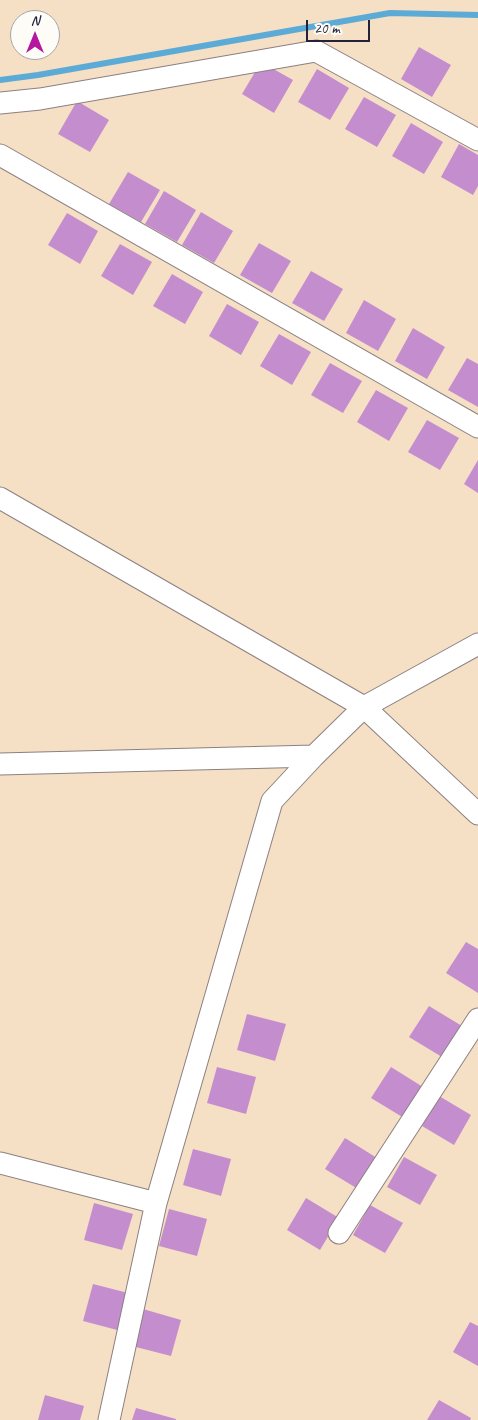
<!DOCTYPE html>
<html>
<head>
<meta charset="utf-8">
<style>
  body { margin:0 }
  #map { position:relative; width:478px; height:1420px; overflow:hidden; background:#f5dfc5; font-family:Caveat,sans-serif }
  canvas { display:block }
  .north { position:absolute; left:10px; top:10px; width:50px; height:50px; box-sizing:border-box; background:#fdfcf7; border:1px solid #a5a5ac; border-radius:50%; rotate:0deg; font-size:14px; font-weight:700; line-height:20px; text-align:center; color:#22223b }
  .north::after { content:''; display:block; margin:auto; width:18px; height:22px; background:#b5179e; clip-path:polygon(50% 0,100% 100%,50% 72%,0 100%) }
  .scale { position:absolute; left:306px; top:20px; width:64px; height:22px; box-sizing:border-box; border:2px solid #22223b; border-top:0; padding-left:6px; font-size:15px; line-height:18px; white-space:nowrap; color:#22223b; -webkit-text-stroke:4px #fdfcf7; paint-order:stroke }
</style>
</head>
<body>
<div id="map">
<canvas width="478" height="1420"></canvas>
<div class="north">N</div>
<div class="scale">20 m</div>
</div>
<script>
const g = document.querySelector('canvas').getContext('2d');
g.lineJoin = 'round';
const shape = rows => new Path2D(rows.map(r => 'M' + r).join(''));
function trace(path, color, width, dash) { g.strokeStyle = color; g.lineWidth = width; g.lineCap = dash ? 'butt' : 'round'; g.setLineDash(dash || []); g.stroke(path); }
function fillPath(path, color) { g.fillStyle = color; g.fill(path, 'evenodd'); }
trace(shape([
  [0,80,38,75,390,13,478,15]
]), '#5cabd6', 6);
fillPath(shape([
  [419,47,451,65,432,97,401,79],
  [261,62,293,80,274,113,242,94],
  [317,69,349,88,330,120,298,102],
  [364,97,396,115,377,147,345,129],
  [77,101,109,120,90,152,58,134],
  [411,123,443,142,424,174,392,156],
  [459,144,478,155,478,186,473,195,441,177],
  [128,172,160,190,141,222,109,204],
  [164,191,196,210,177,242,145,224],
  [201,212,233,231,214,263,182,245],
  [67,213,98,231,80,264,48,245],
  [259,243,291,261,272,293,240,275],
  [120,244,152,262,133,295,101,276],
  [311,271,343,289,324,321,292,303],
  [172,274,203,292,185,324,153,306],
  [364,300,396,319,378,351,346,333],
  [227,304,259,322,241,355,209,336],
  [413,328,445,347,427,379,395,361],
  [279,334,311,352,292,385,260,366],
  [467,358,478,364,478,407,448,390],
  [330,363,362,381,343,413,311,395],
  [376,390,408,408,389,441,357,422],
  [427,420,459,438,440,470,408,452],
  [478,460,478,493,464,484],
  [466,942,478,949,478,993,446,973],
  [429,1006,462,1026,442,1057,409,1037],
  [247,1014,286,1024,275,1061,237,1050],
  [217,1067,256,1077,246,1114,207,1103],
  [391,1067,423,1087,404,1118,371,1098],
  [439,1096,471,1115,454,1145,422,1126],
  [345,1138,377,1158,358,1189,325,1169],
  [193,1149,231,1159,221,1196,183,1185],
  [404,1157,437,1175,420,1205,387,1187],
  [306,1198,339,1218,320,1250,287,1230],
  [94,1203,133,1214,122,1250,84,1240],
  [370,1205,403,1223,385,1253,353,1235],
  [169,1209,207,1219,197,1256,159,1246],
  [93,1284,132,1294,121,1331,83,1321],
  [143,1309,181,1320,171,1356,132,1346],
  [470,1322,478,1326,478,1366,453,1352],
  [45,1395,84,1406,80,1420,38,1420],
  [439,1400,471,1418,470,1420,427,1420],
  [136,1408,176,1419,176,1420,132,1420]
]), '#c48ece');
const minor = shape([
  [0,103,40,99,316,51,478,140],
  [0,155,478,427],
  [0,498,364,707,478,814],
  [0,764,314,756],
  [0,1163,156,1203],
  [339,1233,478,1019],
  [109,1420,156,1203,272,801,314,756,364,707,478,644]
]);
trace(minor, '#8c8080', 23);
trace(minor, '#fff', 21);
</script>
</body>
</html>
